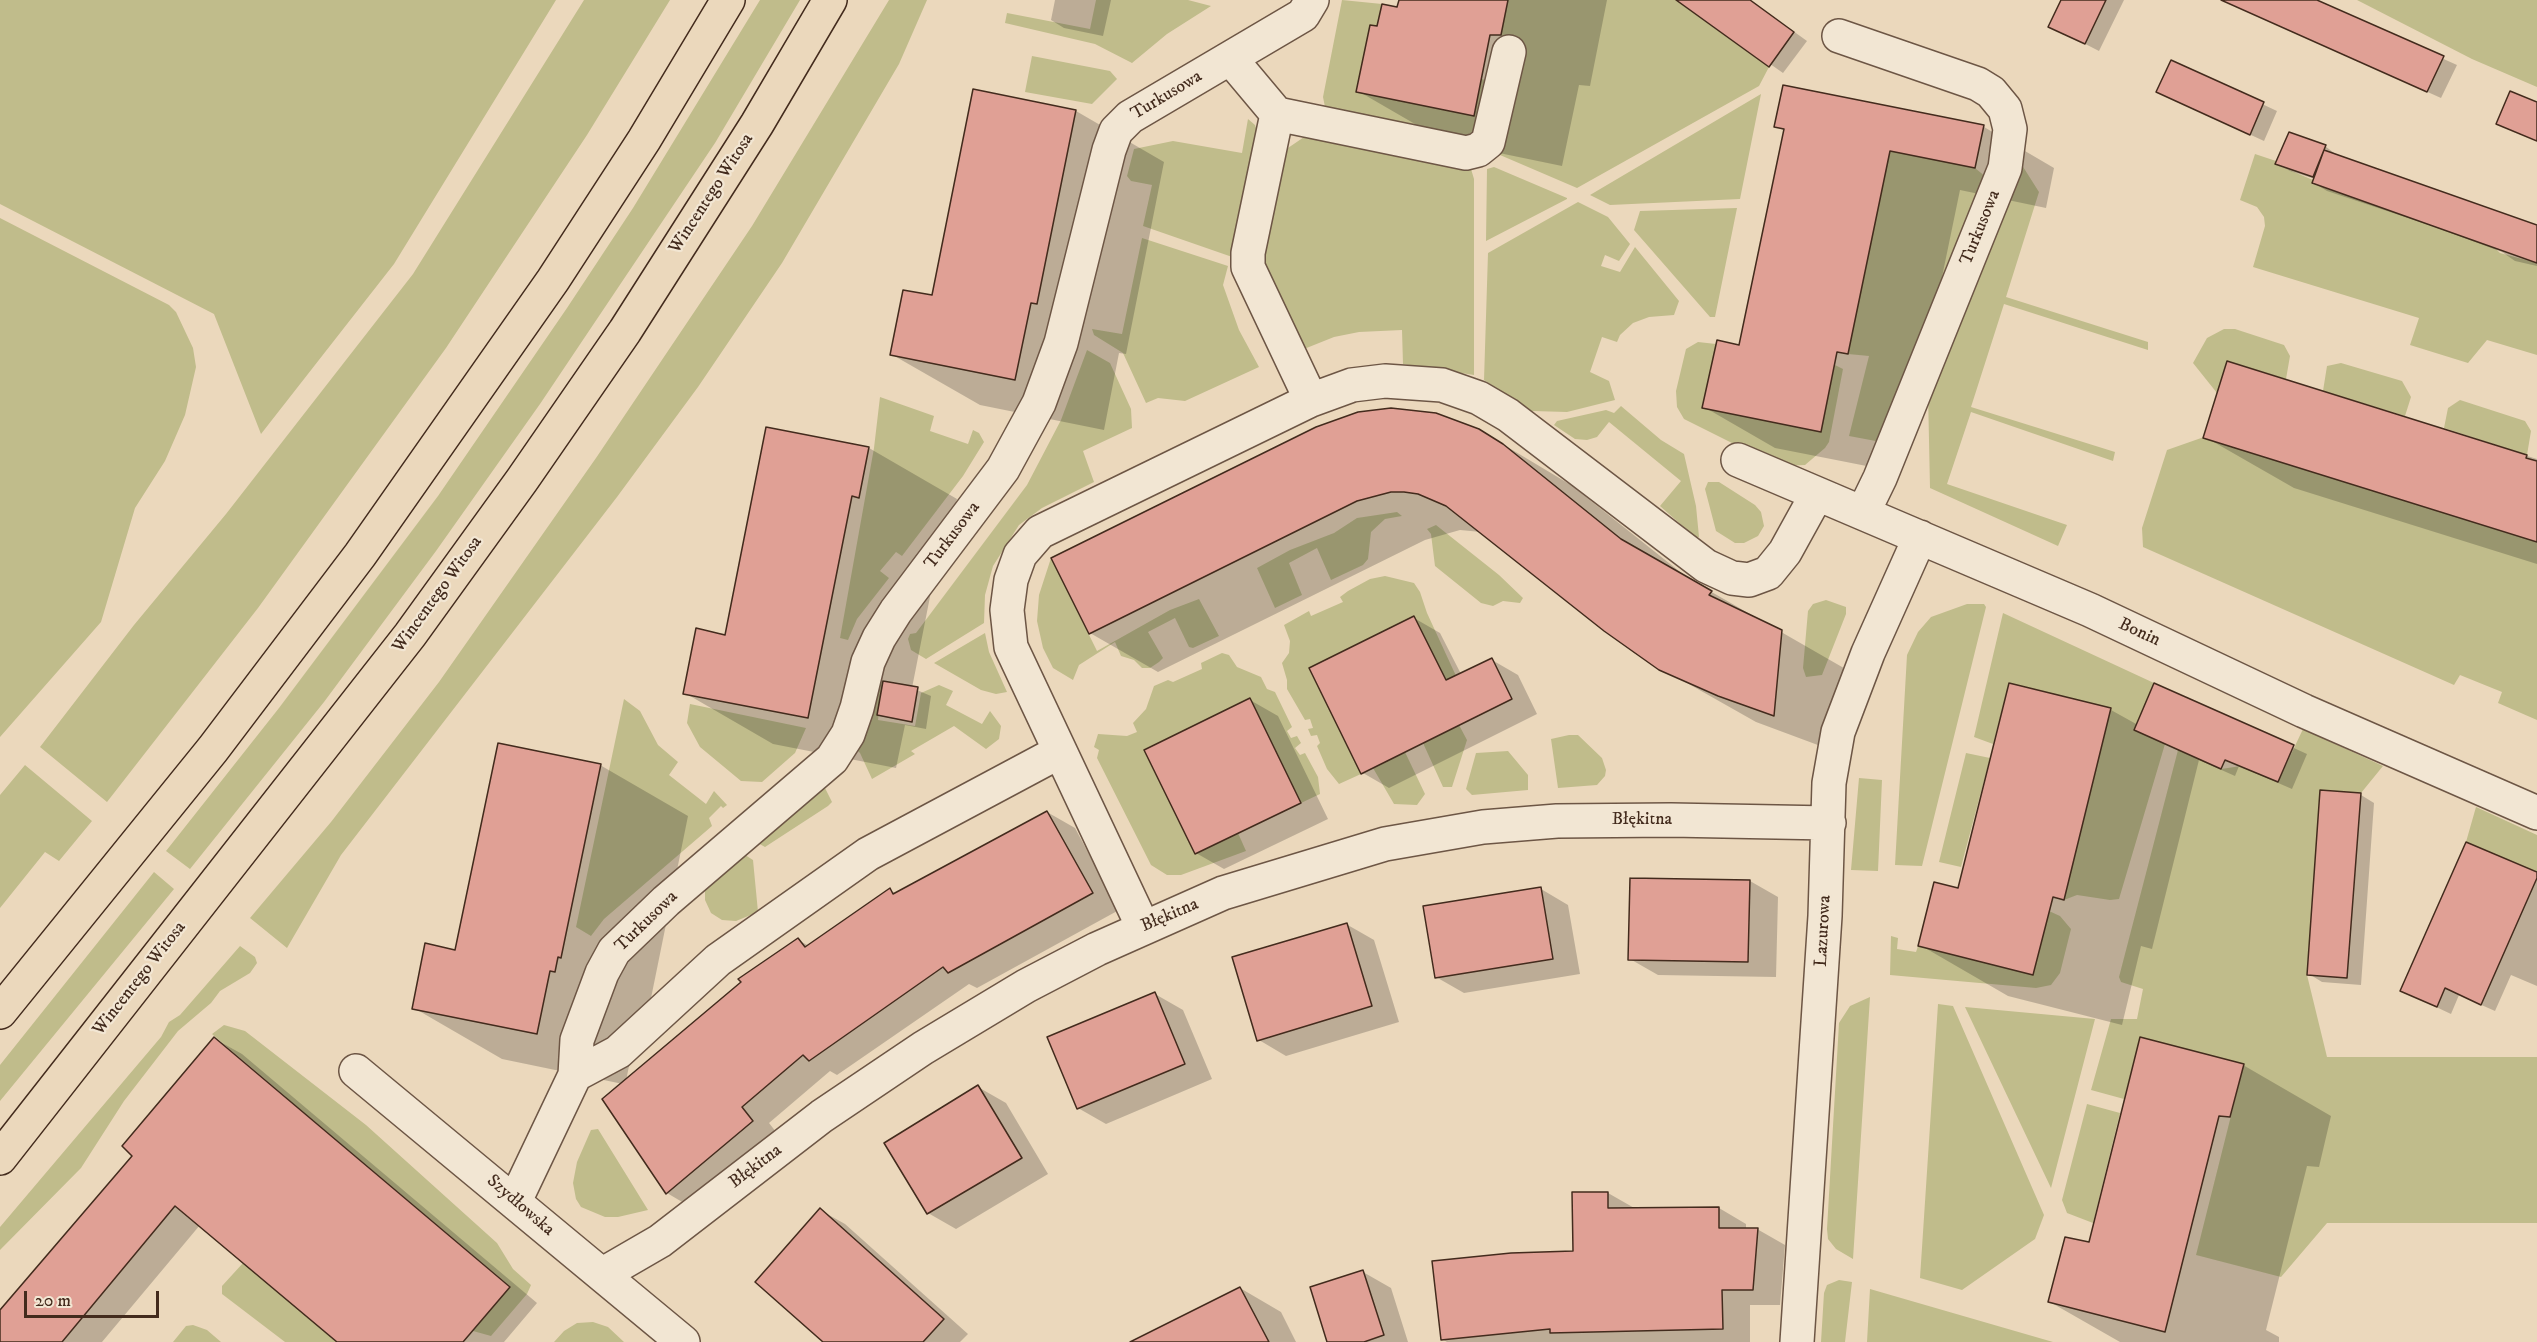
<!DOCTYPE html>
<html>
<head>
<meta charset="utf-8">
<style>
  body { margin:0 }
  #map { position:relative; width:2537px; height:1342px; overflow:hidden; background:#ebd8bc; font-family:"IM FELL DW Pica",serif }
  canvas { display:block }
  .scale { position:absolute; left:24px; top:1291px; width:135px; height:27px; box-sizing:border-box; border:3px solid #432b1d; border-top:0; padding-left:8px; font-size:18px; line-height:21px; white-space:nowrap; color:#432b1d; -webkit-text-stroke:4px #f2e6d3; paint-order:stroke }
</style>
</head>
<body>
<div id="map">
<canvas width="2537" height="1342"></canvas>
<div class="scale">20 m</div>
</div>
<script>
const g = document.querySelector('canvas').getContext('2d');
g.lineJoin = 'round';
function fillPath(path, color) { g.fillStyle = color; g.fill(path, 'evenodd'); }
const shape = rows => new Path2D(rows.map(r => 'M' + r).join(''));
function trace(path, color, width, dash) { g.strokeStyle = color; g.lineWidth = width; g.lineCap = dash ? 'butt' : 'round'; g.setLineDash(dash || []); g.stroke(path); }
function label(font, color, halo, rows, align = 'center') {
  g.font = font + ' "IM FELL DW Pica",serif'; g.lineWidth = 4.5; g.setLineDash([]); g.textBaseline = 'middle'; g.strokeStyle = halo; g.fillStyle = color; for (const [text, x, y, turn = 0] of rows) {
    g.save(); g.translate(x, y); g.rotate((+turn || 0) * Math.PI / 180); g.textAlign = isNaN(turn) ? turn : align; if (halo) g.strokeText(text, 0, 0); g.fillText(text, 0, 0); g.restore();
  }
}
fillPath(shape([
  [0,0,556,0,394,264,261,434,214,314,0,204],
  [584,0,670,0,587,135,446,348,258,608,107,802,40,747,134,625,226,514,413,274],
  [760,0,800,0,715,143,540,404,436,551,324,702,190,869,166,851,279,708,438,496,567,308,633,208],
  [889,0,927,0,899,64,782,263,698,387,617,497,341,855,287,948,250,918,331,822,439,682,596,458,752,226],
  [1096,0,1188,0,1211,6,1167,34,1132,63,1095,44,1005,23,1007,13,1090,29],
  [1342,0,1382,4,1377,26,1370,25,1356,91,1474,116,1482,79,1492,82,1475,131,1465,136,1333,113,1325,107,1323,97],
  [1508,0,1676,0,1769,67,1759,86,1577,188,1493,152,1502,143,1523,45,1501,37],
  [2357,0,2537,0,2537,87,2472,59],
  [1032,56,1110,71,1117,79,1092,104,1025,92],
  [1761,94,1740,199,1610,205,1590,195],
  [1248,119,1255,125,1259,137,1238,259,1143,226,1152,185,1131,181,1127,176,1134,149,1173,141,1242,153],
  [1310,133,1466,165,1471,169,1474,179,1474,375,1403,364,1402,330,1359,332,1334,337,1299,351,1265,281,1260,250,1285,150],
  [1876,148,1975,168,1986,177,1881,442,1849,436,1869,356,1848,354],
  [2255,154,2276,161,2275,164,2313,180,2312,184,2413,217,2495,248,2500,253,2537,263,2537,355,2487,340,2468,363,2410,345,2419,318,2253,267,2265,226,2264,217,2257,207,2240,200],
  [2020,162,2039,192,2006,297,2148,342,2148,350,2004,304,1971,407,2115,452,2113,461,1971,412,1947,484,2067,525,2058,546,1930,488,1928,392],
  [1494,167,1567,198,1567,199,1486,241,1487,169],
  [1578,202,1608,217,1630,244,1619,261,1605,255,1601,266,1620,272,1635,247,1679,301,1674,315,1649,317,1633,323,1620,335,1617,342,1602,337,1590,372,1609,381,1615,400,1567,412,1532,411,1484,380,1488,253],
  [1737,208,1715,317,1710,317,1634,230,1640,211],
  [0,218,169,305,176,312,193,348,196,367,185,415,165,461,135,508,101,622,0,737],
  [1142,238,1228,266,1223,285,1239,330,1259,367,1185,401,1158,398,1146,403,1123,353,1094,335,1092,329,1122,334],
  [2224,329,2235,329,2284,345,2290,356,2286,379,2227,361,2217,393,2193,363,2207,338],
  [1698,342,1716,344,1703,408,1821,432,1835,365,1843,369,1829,442,1825,448,1805,465,1778,466,1684,419,1677,407,1676,391,1686,349],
  [1087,350,1110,363,1131,409,1132,428,1083,451,1094,482,1042,508,1019,525,993,566,985,595,984,623,926,659,911,650,908,639,910,634,916,633,1027,485,1061,420],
  [2341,363,2402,381,2411,397,2405,416,2323,391,2327,366],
  [880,397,934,416,930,431,968,444,973,430,979,433,984,442,963,476,902,556,896,552,880,571,889,578,857,619,848,640,840,638,874,448],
  [2460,400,2525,421,2531,431,2527,455,2444,428,2448,408],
  [1621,406,1661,440,1684,454,1696,506,1699,537,1696,538,1660,506,1681,481,1609,422,1597,437,1587,440,1575,439,1554,425,1557,421,1606,410,1614,413],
  [2204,437,2486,519,2485,526,2537,542,2537,720,2498,703,2502,692,2460,675,2454,685,2143,547,2142,528,2167,450],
  [1708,482,1719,482,1755,505,1761,512,1764,526,1758,536,1744,543,1735,543,1716,531,1705,489],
  [1397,512,1402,516,1385,519,1371,532,1368,559,1363,565,1331,580,1317,548,1289,563,1302,595,1275,608,1257,568,1290,550,1334,533,1357,518],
  [1436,525,1499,575,1523,598,1520,603,1503,601,1493,606,1481,603,1435,566,1431,534,1427,529],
  [1051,558,1097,651,1170,610,1199,599,1219,636,1193,648,1189,647,1175,618,1148,632,1163,658,1159,662,1150,668,1142,668,1134,660,1121,656,1115,642,1079,665,1073,680,1053,668,1043,648,1037,621,1039,595],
  [1385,576,1414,583,1420,592,1427,613,1475,717,1466,721,1413,617,1309,668,1361,774,1339,784,1327,769,1317,746,1320,743,1317,735,1311,736,1308,729,1313,728,1310,719,1305,720,1287,689,1287,680,1282,663,1289,653,1290,641,1284,625,1309,611,1311,616,1343,602,1340,597,1348,591,1370,579],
  [1826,600,1846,607,1846,614,1822,675,1806,677,1803,668,1808,611,1813,604],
  [1967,604,1984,604,1986,607,1922,866,1895,865,1907,655,1918,632,1931,617],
  [2003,613,2154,683,2136,731,2165,744,2119,899,2110,900,2077,895,2064,900,2111,708,2009,683,1993,744,1974,737],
  [985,633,989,652,1007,692,996,694,981,690,934,663],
  [1222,653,1229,655,1237,667,1261,677,1267,689,1275,692,1292,727,1287,731,1291,738,1297,736,1301,743,1295,748,1300,755,1305,753,1318,777,1320,794,1301,803,1250,699,1145,749,1195,854,1238,833,1246,851,1181,875,1167,875,1151,865,1097,758,1099,750,1094,747,1098,734,1127,736,1137,732,1133,723,1146,709,1154,686,1168,680,1173,682,1202,669,1201,663],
  [878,674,883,681,878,720,915,726,921,693,939,685,953,691,946,705,982,724,990,711,1001,726,999,739,986,749,954,726,911,751,915,754,872,779,860,753,855,748],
  [624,699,640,711,658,745,678,762,669,775,706,804,714,791,727,805,723,808,721,806,709,818,712,826,604,919,591,936,576,927],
  [690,704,806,728,795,753,762,782,741,781,700,747,687,723],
  [1459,725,1467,740,1452,787,1443,787,1423,743],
  [2303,729,2383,766,2361,793,2321,790,2307,975,2327,1057,2537,1057,2537,1223,2327,1223,2281,1277,2196,1255,2244,1064,2140,1037,2124,1099,2091,1090,2111,1019,2137,1019,2143,989,2121,982,2119,977,2178,750,2221,769,2241,766,2278,782],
  [1569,735,1578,735,1602,758,1606,770,1605,776,1597,785,1558,788,1551,739],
  [1508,751,1528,775,1528,790,1472,795,1466,789,1476,753],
  [1405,752,1425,794,1417,805,1394,804,1373,768],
  [1966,753,1990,758,1961,867,1939,862],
  [25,765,92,821,59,861,45,852,0,908,0,795],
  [1859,778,1882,780,1878,871,1851,870],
  [823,784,832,802,828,806,765,847,756,842],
  [2476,807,2537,835,2537,872,2466,842],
  [742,853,753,860,758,912,736,921,722,920,711,913,705,900,705,890,708,884],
  [154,872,174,889,0,1101,0,1065],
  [2049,911,2060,916,2071,929,2060,973,2051,985,2036,988,1890,975,1891,936,1898,938,1897,949,1916,952,1918,946,2033,975],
  [240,946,255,957,257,963,250,973,220,991,211,1003,178,1031,124,1101,81,1168,0,1250,0,1227,161,1037,169,1022,180,1015],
  [1870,997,1853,1259,1836,1249,1828,1239,1827,1229,1839,1023,1850,1006],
  [1938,1004,1953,1006,2044,1215,2035,1239,1962,1290,1920,1278],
  [1965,1007,2095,1019,2051,1188],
  [224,1025,245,1031,366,1125,497,1243,513,1269,531,1285,527,1294,491,1336,473,1331,510,1286,313,1120,284,1101,286,1097,212,1034],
  [2087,1104,2120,1113,2093,1223,2067,1213,2062,1200],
  [598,1129,648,1210,618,1217,605,1217,581,1207,576,1199,573,1183,577,1162,591,1130],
  [243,1263,337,1342,285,1342,222,1294,222,1286],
  [1839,1280,1852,1282,1845,1342,1821,1342,1824,1293,1827,1285],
  [1870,1289,2053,1342,1867,1342],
  [593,1322,608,1327,624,1342,554,1342,564,1331,577,1323],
  [193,1325,207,1330,221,1342,173,1342,186,1326]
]), '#c0bc8b');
fillPath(shape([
  [1055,0,1111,0,1103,36,1064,28,1051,20],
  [1400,0,1607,0,1590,86,1579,85,1562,166,1446,142,1358,91,1378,28,1399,9],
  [1679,0,1750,0,1807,41,1783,73],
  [2062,0,2124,0,2099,51,2050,26],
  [2222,0,2312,0,2457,65,2441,98],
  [2172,62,2277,111,2264,141,2158,92],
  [1076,111,1164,162,1126,354,1119,353,1104,430,980,405,891,354],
  [1775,126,1984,127,2054,168,2046,208,1960,190,1918,393,1892,471,1775,448,1704,407,1741,347,1785,131],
  [2290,134,2325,146,2338,156,2537,227,2537,266,2515,261,2502,252,2432,226,2327,191,2314,183,2315,179,2290,171,2276,163],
  [2228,363,2537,459,2537,564,2294,488,2205,437],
  [768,428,869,448,957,499,948,547,940,546,912,688,931,696,926,729,905,725,896,768,773,744,685,693,727,637],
  [1479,430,1571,485,1689,579,1849,671,1842,754,1756,722,1634,653,1481,532,1460,530,1425,540,1158,672,1090,633],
  [1414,618,1440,633,1461,674,1492,660,1518,675,1537,714,1389,788,1363,773],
  [2155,685,2307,754,2292,789,2239,766,2235,776,2199,760,2152,949,2141,946,2122,1025,2008,996,1920,945,1959,890,2111,710,2138,725],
  [1250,700,1278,716,1328,819,1224,869,1196,853],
  [600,765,688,816,649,1008,638,1021,626,1081,798,940,809,946,890,890,897,894,1047,812,1075,828,1119,910,977,988,969,984,837,1075,830,1071,769,1123,780,1137,694,1209,667,1193,623,1084,502,1059,414,1008],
  [2361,795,2374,803,2361,985,2322,982,2309,974],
  [2537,874,2537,986,2511,975,2495,1011,2459,995,2451,1014,2402,991],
  [1750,881,1778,897,1776,977,1658,975,1630,959],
  [1541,889,1568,905,1580,974,1464,993,1436,977],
  [1346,924,1374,940,1399,1022,1286,1056,1259,1040],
  [1155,994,1183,1010,1212,1079,1106,1124,1078,1108],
  [215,1039,242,1054,537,1303,504,1342,339,1342,200,1225,102,1342,0,1342,0,1313,134,1155],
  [2243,1065,2331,1116,2319,1167,2307,1166,2266,1330,2279,1337,2279,1342,2120,1342,2050,1302,2090,1244],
  [978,1087,1006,1103,1048,1174,956,1229,928,1213,886,1143],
  [1608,1193,1636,1209,1719,1208,1746,1224,1746,1229,1757,1229,1785,1245,1780,1305,1750,1305,1750,1342,1447,1342,1442,1339,1575,1253],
  [820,1210,845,1224,968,1334,960,1342,825,1342],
  [1363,1272,1391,1288,1408,1342,1329,1342],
  [1240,1288,1281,1312,1296,1342,1169,1342]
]), '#0003');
const building = shape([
  [1399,0,1508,0,1501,35,1490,35,1474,116,1356,92,1370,25,1377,26,1382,4,1397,7,1399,0],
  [1676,0,1750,0,1794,32,1769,67,1676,0],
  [2061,0,2106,0,2085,44,2048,27,2061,0],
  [2221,0,2317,0,2444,56,2427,92,2221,0],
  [2171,60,2264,102,2250,135,2156,92,2171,60],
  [1783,85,1984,125,1975,168,1890,151,1848,354,1837,352,1821,432,1702,408,1717,340,1739,345,1784,129,1774,127,1783,85],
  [973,89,1076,110,1037,304,1031,303,1015,380,890,355,903,290,932,295,973,89],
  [2510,91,2537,102,2537,141,2496,124,2510,91],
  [2289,132,2326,145,2313,177,2275,164,2289,132],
  [2324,150,2537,225,2537,263,2312,183,2324,150],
  [2227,361,2527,455,2526,458,2537,461,2537,542,2203,438,2227,361],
  [1391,408,1436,413,1479,429,1503,444,1621,539,1712,591,1709,595,1782,630,1774,716,1718,696,1659,670,1604,631,1446,506,1418,494,1404,492,1391,492,1357,501,1089,634,1051,558,1316,427,1358,412,1391,408],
  [766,427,869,447,859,498,852,496,808,718,683,694,696,628,725,635,766,427],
  [1414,616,1446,680,1492,658,1512,699,1361,774,1309,668,1414,616],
  [883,681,918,687,912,722,877,715,883,681],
  [2009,683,2111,708,2064,900,2053,897,2033,975,1918,946,1934,882,1958,888,2009,683],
  [2154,683,2294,745,2278,782,2225,760,2221,769,2134,730,2154,683],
  [1250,698,1301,803,1195,854,1144,750,1250,698],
  [498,743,601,764,561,958,558,957,555,972,550,971,537,1034,412,1009,425,943,455,950,498,743],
  [2320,790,2361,793,2347,978,2307,975,2320,790],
  [1047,811,1093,893,948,973,943,967,809,1061,803,1055,742,1107,753,1121,666,1194,602,1099,741,982,738,979,798,938,805,947,890,888,893,894,1047,811],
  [2466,842,2537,872,2537,878,2481,1005,2445,988,2437,1007,2400,991,2466,842],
  [1630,878,1750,880,1748,962,1628,960,1630,878],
  [1541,887,1553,959,1435,978,1423,906,1541,887],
  [1347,923,1372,1006,1257,1041,1232,957,1347,923],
  [1155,992,1185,1064,1077,1109,1047,1037,1155,992],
  [214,1037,510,1287,463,1342,337,1342,175,1206,62,1342,0,1342,0,1310,132,1156,122,1146,214,1037],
  [2140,1037,2244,1064,2230,1117,2219,1116,2165,1332,2048,1302,2065,1237,2089,1242,2140,1037],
  [978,1085,1022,1158,927,1214,884,1143,978,1085],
  [1572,1192,1608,1192,1608,1208,1719,1207,1719,1228,1758,1228,1753,1290,1722,1290,1723,1329,1550,1333,1550,1329,1441,1340,1432,1261,1511,1253,1573,1251,1572,1192],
  [820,1208,944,1319,923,1342,823,1342,755,1282,820,1208],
  [1363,1270,1384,1335,1364,1342,1327,1342,1310,1287,1363,1270],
  [1240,1287,1269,1342,1130,1342,1240,1287]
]);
fillPath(building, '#e0a095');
trace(building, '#432b1d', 1.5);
const minor = shape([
  [1839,36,1978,84,1991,92,2005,109,2010,129,2005,168,1880,478,1863,513],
  [1230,58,1277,114,1466,153,1478,150,1488,142,1509,52],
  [1277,114,1248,253,1248,267,1311,400],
  [1738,460,2090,610,2304,711,2537,813],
  [1143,927,1011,647,1007,610,1011,580,1020,555,1040,532,1311,400,1352,385,1385,381,1442,385,1479,398,1508,415,1706,566,1732,578,1749,580,1768,573,1785,552,1817,494],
  [356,1071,683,1342],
  [575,1075,618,1052,718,960,868,854,1059,752],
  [515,1201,575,1075,577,1040,602,973,614,951,666,901,832,759,848,734,857,708,868,662,879,638,896,611,1003,469,1039,403,1061,343,1109,150,1116,131,1130,117,1303,15,1312,0],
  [603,1274,660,1241,822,1116,923,1048,1026,986,1097,949,1223,893,1385,844,1483,827,1557,821,1671,820,1829,823],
  [1797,1342,1825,916,1829,783,1838,732,1868,653,1920,537]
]);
const major = shape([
  [0,1012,213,749,360,555,553,280,644,140,728,0],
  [0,1158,410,635,522,480,625,331,757,124,830,0]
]);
trace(minor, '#6d5645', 36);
trace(major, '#432b1d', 36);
trace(minor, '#f2e6d3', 33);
trace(major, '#ebd8bc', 33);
label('18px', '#432b1d', '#f2e6d3', [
  ["Turkusowa",1167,96,-31],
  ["Wincentego Witosa",712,194,-57],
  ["Turkusowa",1981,228,-68],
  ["Turkusowa",953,536,-53],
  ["Wincentego Witosa",438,595,-54],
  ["Bonin",2139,633,25],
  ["Błękitna",1642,820],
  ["Błękitna",1170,916,-23],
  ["Turkusowa",647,922,-44],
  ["Lazurowa",1824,931,-87],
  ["Wincentego Witosa",140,979,-52],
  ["Błękitna",756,1167,-37],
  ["Szydłowska",520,1206,41]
]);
</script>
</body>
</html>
